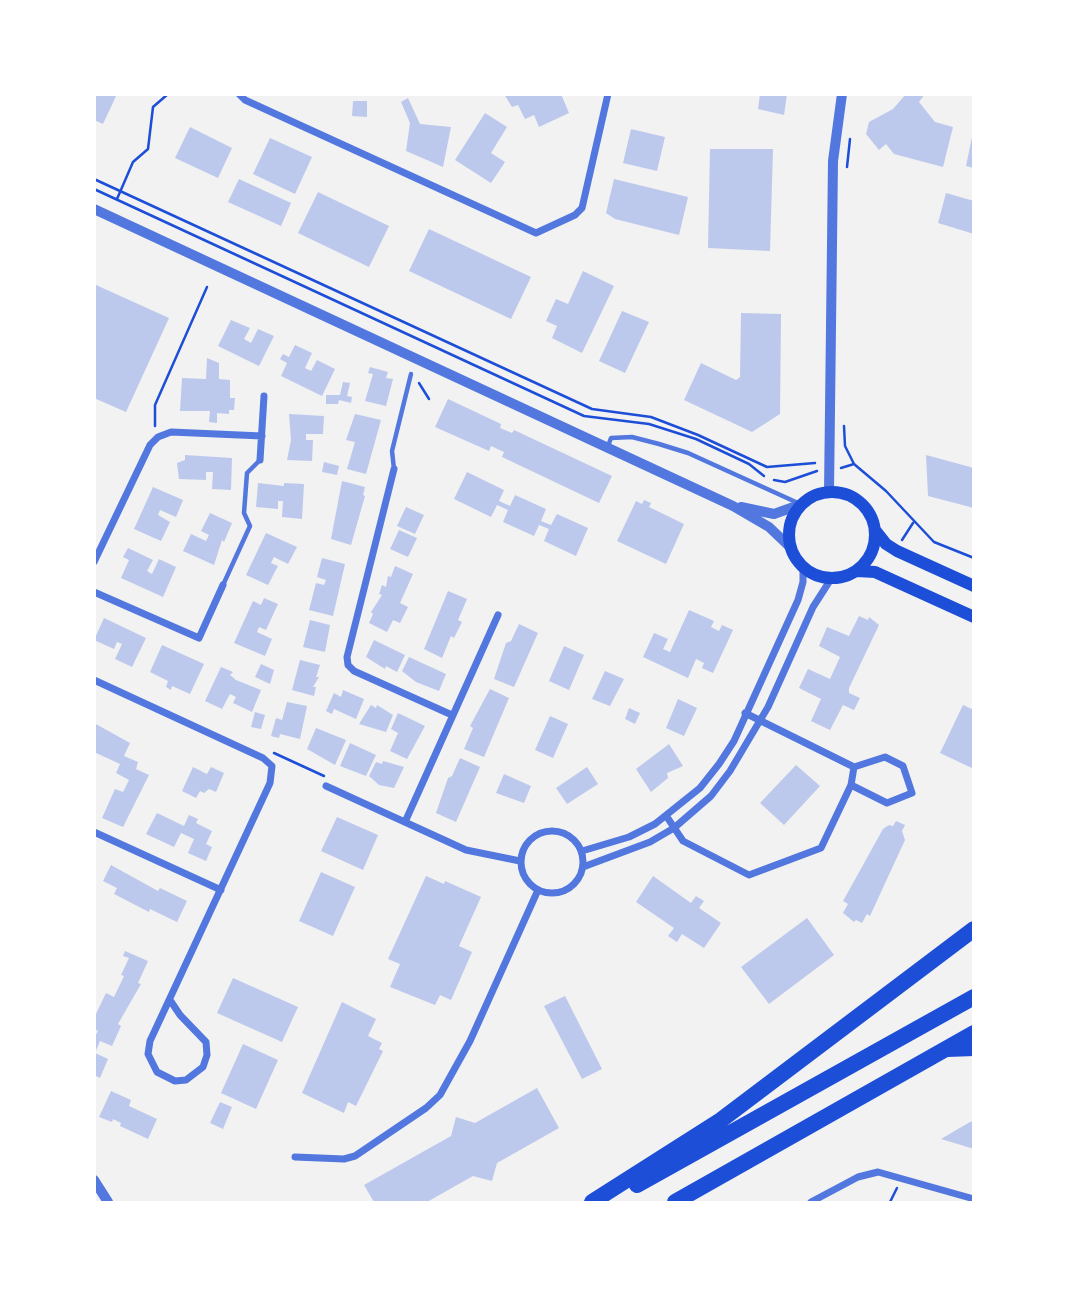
<!DOCTYPE html>
<html>
<head>
<meta charset="utf-8">
<style>
  body { margin:0 }
  #map { position:relative; width:1068px; height:1297px; overflow:hidden; background:#f2f2f2; font-family:Commissioner,sans-serif }
  canvas { display:block }
  .frame { position:absolute; inset:0; border:96px solid #fff; pointer-events:none }
</style>
</head>
<body>
<div id="map">
<canvas width="1068" height="1297"></canvas>
<div class="frame"></div>
</div>
<script>
const g = document.querySelector('canvas').getContext('2d');
g.lineJoin = 'round';
function fillPath(path, color) { g.fillStyle = color; g.fill(path, 'evenodd'); }
const shape = rows => new Path2D(rows.map(r => 'M' + r).join(''));
function trace(path, color, width, dash) { g.strokeStyle = color; g.lineWidth = width; g.lineCap = dash ? 'butt' : 'round'; g.setLineDash(dash || []); g.stroke(path); }
fillPath(shape([
  [94,94,117,94,103,124,94,120],
  [504,94,561,94,569,113,539,127,534,115,525,119,518,105,512,107],
  [760,94,787,94,784,115,758,109],
  [906,94,925,94,919,102,935,122,953,127,943,167,894,154,886,144,879,150,866,134,869,122,893,109],
  [408,98,420,124,451,127,443,167,406,151,410,123,401,102],
  [353,101,367,101,367,117,352,116],
  [485,113,507,127,491,153,505,162,491,183,455,160],
  [190,127,232,148,218,178,175,158],
  [631,129,665,137,657,171,623,163],
  [972,137,974,137,974,168,966,166],
  [270,138,312,157,295,194,253,174],
  [710,149,773,149,770,251,708,248],
  [239,179,291,203,281,226,228,202],
  [614,179,688,197,679,235,615,219,606,213],
  [318,192,389,226,369,267,298,233],
  [946,193,974,201,974,234,938,223],
  [429,229,531,277,511,319,409,271],
  [583,271,614,286,582,353,552,338,557,326,546,321,556,299,568,304],
  [96,285,169,318,126,412,94,398],
  [622,311,649,322,625,373,599,361],
  [741,313,781,314,780,414,752,432,684,400,701,363,736,380,740,377],
  [231,320,250,328,244,339,251,343,258,329,274,336,259,366,218,346],
  [295,345,312,353,305,368,311,371,317,360,335,369,322,396,281,376,287,363,280,359,283,354,289,357],
  [207,358,219,363,219,379,230,380,230,398,235,398,234,410,229,410,229,414,217,413,217,423,209,422,210,411,180,411,182,378,206,379],
  [370,367,388,372,386,378,393,379,386,406,365,401,373,374,368,373],
  [343,382,350,383,347,396,352,397,351,403,339,400,338,404,326,404,326,395,340,395],
  [448,399,501,424,500,428,512,433,514,430,612,476,599,503,502,457,504,452,491,446,489,451,435,427],
  [289,414,324,416,323,434,306,434,306,440,313,440,312,461,287,460,291,440],
  [355,414,381,420,366,474,347,469,355,442,346,440],
  [185,455,232,458,231,490,212,489,213,472,206,472,206,480,179,479,177,463,185,460],
  [926,455,974,468,974,508,928,496],
  [324,462,339,466,337,475,322,472],
  [467,472,504,490,499,501,510,506,515,495,546,509,541,521,551,525,557,514,588,528,576,556,544,541,549,529,539,525,534,536,503,522,508,510,497,505,491,517,454,499],
  [342,481,365,487,363,495,365,496,351,545,331,539],
  [258,483,284,486,284,483,304,484,302,519,282,517,283,501,278,501,278,509,256,507],
  [153,487,183,500,176,517,160,510,158,515,170,522,161,541,134,529],
  [644,500,651,503,649,507,684,524,666,564,617,541,636,501,642,504],
  [406,507,424,515,415,534,397,526],
  [210,513,232,523,224,542,222,540,214,565,183,551,191,534,206,541,209,535,201,531],
  [399,530,417,538,408,557,390,549],
  [266,533,297,547,288,564,274,557,271,563,278,566,268,585,246,575],
  [128,548,153,560,147,571,152,574,159,559,176,567,163,597,121,578,129,560,123,557],
  [322,558,345,564,333,616,309,610,316,583,324,585,326,580,317,577],
  [395,566,413,574,400,603,408,607,400,623,393,620,387,632,369,623,373,614,371,612,382,595,379,594,382,585,386,587,388,576,391,577],
  [448,591,467,599,458,620,462,622,454,638,451,636,442,658,424,649],
  [264,598,278,604,266,630,259,627,257,632,272,639,265,656,234,643,253,601,261,605],
  [689,610,714,621,711,627,719,631,722,625,733,630,713,673,702,668,704,663,696,659,688,678,643,657,654,633,668,639,663,649,670,652],
  [859,616,868,620,869,617,879,625,849,688,849,693,860,698,854,710,843,705,830,730,811,721,821,699,799,688,808,669,830,679,840,657,819,646,827,627,849,636],
  [104,618,146,638,132,667,115,659,122,644,117,642,114,649,94,640],
  [310,620,330,625,325,652,303,647],
  [519,624,538,633,514,687,494,679,506,643,511,641],
  [374,640,405,655,397,672,386,666,385,669,366,657],
  [162,645,204,664,190,694,172,686,171,690,166,687,168,681,150,672],
  [564,646,584,655,569,690,549,681],
  [409,657,446,674,439,691,416,682,402,671],
  [300,660,320,665,316,677,319,677,313,687,316,687,314,696,292,690],
  [261,664,274,670,270,684,255,677],
  [221,667,233,672,230,675,236,680,261,690,252,712,233,703,236,697,230,694,222,709,205,701],
  [605,671,624,679,610,706,592,699],
  [490,689,509,698,484,757,464,749,473,728,470,726],
  [343,690,364,699,356,719,334,709,332,714,326,711,334,693,341,697],
  [678,699,697,708,684,736,666,728],
  [287,702,307,706,300,739,280,734,279,738,271,736,276,718,282,720],
  [371,705,376,708,377,705,393,715,386,732,359,724],
  [963,705,974,710,974,769,940,753],
  [629,708,640,713,635,724,625,719],
  [255,712,265,715,261,729,251,727],
  [398,713,425,726,407,759,390,751,398,733,391,729],
  [550,716,568,724,553,758,535,750],
  [94,723,130,743,124,756,138,762,136,769,149,775,123,827,102,818,115,789,123,792,129,780,116,773,120,764,94,752],
  [316,728,346,740,335,765,307,749],
  [350,743,376,755,366,776,340,766],
  [669,744,683,766,667,773,668,778,651,792,636,769],
  [460,758,480,767,456,822,436,813,448,778,452,776],
  [383,761,404,767,394,788,379,785,369,776,376,762,382,764],
  [796,765,820,786,784,825,760,803],
  [193,767,207,774,211,767,224,773,216,792,209,789,204,793,200,791,196,798,182,791],
  [587,767,598,784,567,804,556,788],
  [504,774,531,786,524,803,496,793],
  [157,813,184,826,189,815,198,819,196,823,212,831,206,844,212,847,206,861,188,853,194,839,181,833,174,847,146,834],
  [337,817,378,835,363,870,321,851],
  [896,821,905,825,902,831,905,840,870,916,867,914,862,923,856,920,854,922,843,913,848,904,843,901,883,829,889,825,893,826],
  [111,865,158,891,160,888,187,901,177,922,150,909,149,912,114,894,117,888,103,881],
  [321,872,355,887,333,936,299,921],
  [426,876,444,884,445,881,481,897,459,946,472,952,451,1000,440,995,435,1005,390,987,400,964,388,959],
  [653,876,691,903,696,896,704,901,699,908,721,923,704,948,682,934,677,942,668,936,674,928,636,902],
  [807,918,834,955,769,1004,741,967],
  [125,951,148,961,138,983,141,984,118,1024,121,1026,112,1046,100,1041,95,1053,108,1059,100,1078,94,1075,94,1038,98,1031,94,1029,96,1014,106,993,114,997,124,976,121,975,129,958,123,956],
  [233,978,298,1007,282,1042,217,1013],
  [565,996,602,1069,582,1079,544,1006],
  [342,1002,376,1019,368,1036,382,1043,379,1049,383,1051,356,1106,348,1102,344,1113,302,1093],
  [243,1044,278,1060,256,1109,221,1093],
  [537,1088,559,1128,497,1163,492,1181,473,1176,427,1202,374,1202,364,1185,451,1136,456,1117,475,1123],
  [111,1091,131,1100,129,1106,157,1119,148,1139,120,1126,121,1123,113,1119,112,1122,99,1117],
  [220,1102,232,1107,223,1129,210,1123],
  [974,1121,974,1149,941,1139,970,1122]
]), '#bdc9ec');
trace(shape([
  [847,167,850,139],
  [94,179,592,409,651,417,698,435,767,467,815,463],
  [94,189,584,416,649,424,696,439,749,464,764,476],
  [117,199,133,162,148,149,153,107,168,94],
  [419,383,429,399],
  [155,426,155,405,207,287],
  [844,426,845,446,854,464,886,491,934,542,974,558],
  [841,468,854,464],
  [774,480,785,482,817,471],
  [902,540,913,523],
  [274,753,324,776],
  [890,1202,897,1188]
]), '#1d4ed8', 2.5);
trace(shape([
  [608,446,611,438,632,437,659,444,688,453,798,503],
  [394,469,392,451,411,374],
  [223,585,250,526,244,513,247,473,260,460]
]), '#5277de', 4.5);
trace(shape([
  [239,94,245,100,536,233,575,215,582,208,608,94],
  [260,460,264,396],
  [394,469,347,657,348,665,354,671,452,715],
  [94,562,150,445,158,437,171,432,262,436],
  [94,592,199,638,223,585],
  [94,680,263,758,272,766,270,783,150,1041,148,1054,157,1072,175,1081,186,1080,203,1067,207,1055,206,1042,180,1015,170,1000],
  [851,785,887,803,912,793,903,766,885,757,854,767],
  [326,786,466,850,520,861],
  [667,817,683,841,749,875,821,848,851,785,854,767,745,713],
  [405,822,498,615],
  '521 862a31 31 0 1 1 62 0a31 31 0 1 1-62 0Z',
  [94,832,221,890],
  [582,851,629,837,655,824,700,788,719,764,734,741,798,600,803,582,803,567],
  [583,867,650,842,674,828,711,796,730,771,768,707,813,607,831,579],
  [295,1157,344,1159,355,1156,426,1108,440,1095,470,1041,538,890],
  [811,1202,858,1177,878,1172,974,1199]
]), '#5277de', 7);
trace(shape([
  [94,209,733,506,769,527,791,548],
  [829,492,833,161,842,94],
  [741,507,774,514,802,504],
  [94,1180,108,1202]
]), '#5277de', 10);
trace(shape([
  '789 535a43 43 0 1 1 86 0a43 43 0 1 1-86 0Z',
  [875,530,886,544,897,551,974,586],
  [857,571,875,572,974,617]
]), '#1d4ed8', 12);
trace(shape([
  [947,1049,974,1048],
  [637,1185,974,997],
  [592,1202,721,1120,974,929],
  [675,1202,974,1033]
]), '#1d4ed8', 16);
</script>
</body>
</html>
